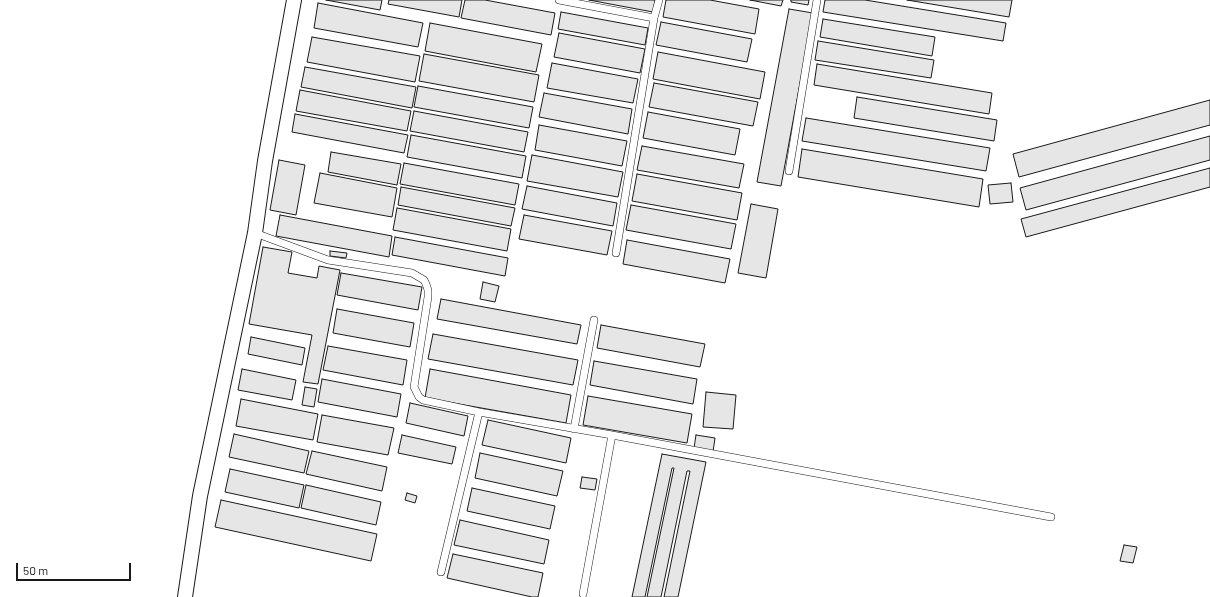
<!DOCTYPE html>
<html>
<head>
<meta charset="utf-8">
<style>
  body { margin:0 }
  #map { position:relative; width:1210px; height:597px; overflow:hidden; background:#fff; font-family:Barlow,sans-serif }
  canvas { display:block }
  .scale { position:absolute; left:16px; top:563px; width:115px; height:18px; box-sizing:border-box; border:2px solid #1a1a1a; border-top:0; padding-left:5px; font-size:12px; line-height:14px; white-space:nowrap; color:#1a1a1a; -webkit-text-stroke:3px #fff; paint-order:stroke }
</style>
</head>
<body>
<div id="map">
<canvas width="1210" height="597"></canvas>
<div class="scale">50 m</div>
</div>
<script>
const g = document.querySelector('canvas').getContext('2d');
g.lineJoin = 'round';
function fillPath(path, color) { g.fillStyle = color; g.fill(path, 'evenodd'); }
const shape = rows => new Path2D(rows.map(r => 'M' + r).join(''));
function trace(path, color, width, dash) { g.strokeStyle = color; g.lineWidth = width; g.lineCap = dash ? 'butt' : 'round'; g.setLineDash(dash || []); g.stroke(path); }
const building = shape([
  [326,0,382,0,380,10,326,0],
  [389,0,462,0,459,17,388,4,389,0],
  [465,0,485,0,555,13,551,35,461,18,465,0],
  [589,0,655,0,653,12,589,0],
  [666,0,710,0,759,9,755,34,663,17,666,0],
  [750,0,783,0,781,6,750,0],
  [791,0,809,0,808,5,791,2,791,0],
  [825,0,865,0,1006,23,1003,41,823,12,825,0],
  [907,0,1012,0,1009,17,907,0],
  [318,3,423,23,418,47,314,28,318,3],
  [789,9,813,13,781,186,757,182,789,9],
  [561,12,648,28,645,45,558,29,561,12],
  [823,19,935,37,932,56,820,37,823,19],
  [661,22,752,39,747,62,656,45,661,22],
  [430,23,542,44,536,72,425,51,430,23],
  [559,33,645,49,640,73,554,57,559,33],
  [312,37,420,56,415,82,307,62,312,37],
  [818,41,934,60,931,78,815,60,818,41],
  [658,52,765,72,760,99,653,79,658,52],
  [424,54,539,75,534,102,419,81,424,54],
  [552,63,638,79,633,103,547,88,552,63],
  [817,64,992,93,989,114,814,85,817,64],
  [305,67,416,87,412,108,301,87,305,67],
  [654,83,758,102,753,126,649,107,654,83],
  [418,86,533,107,529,128,414,107,418,86],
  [300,90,411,111,407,131,296,111,300,90],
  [544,93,632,109,628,134,539,117,544,93],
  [857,97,997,120,994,141,854,118,857,97],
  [1210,100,1210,125,1019,177,1013,154,1210,100],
  [414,111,528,132,524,152,410,131,414,111],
  [648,112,740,129,735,155,643,138,648,112],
  [295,114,408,135,404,153,292,132,295,114],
  [806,118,990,148,986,171,802,141,806,118],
  [539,125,627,141,622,166,535,150,539,125],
  [411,135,526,156,522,178,407,157,411,135],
  [1210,136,1210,160,1026,210,1020,188,1210,136],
  [642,146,744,164,739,188,637,170,642,146],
  [802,149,983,179,979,207,798,177,802,149],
  [331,152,401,164,397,185,328,172,331,152],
  [532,155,623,172,618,197,527,181,532,155],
  [279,160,305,165,296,215,270,210,279,160],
  [404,163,519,184,515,205,400,184,404,163],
  [1210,168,1210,187,1026,237,1021,219,1210,168],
  [320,173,397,188,392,217,314,203,320,173],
  [637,174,742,193,737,220,632,201,637,174],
  [1011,183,1013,202,990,204,988,185,1011,183],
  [527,186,617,203,613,226,522,209,527,186],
  [401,187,515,208,511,226,398,205,401,187],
  [751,204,778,209,766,278,738,273,751,204],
  [631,205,736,224,731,249,626,230,631,205],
  [397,208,511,229,507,251,393,230,397,208],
  [280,215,392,236,389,257,276,236,280,215],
  [524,215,612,231,607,255,519,239,524,215],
  [395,237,508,258,505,276,392,255,395,237],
  [627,240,730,259,725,283,623,264,627,240],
  [263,247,292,252,288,273,317,278,319,266,340,270,318,384,303,382,312,335,249,324,263,247],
  [330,251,347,253,346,258,330,256,330,251],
  [341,273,422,287,418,310,337,295,341,273],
  [483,282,499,286,495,302,480,299,483,282],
  [441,299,581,325,577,344,437,319,441,299],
  [337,309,414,323,410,347,333,333,337,309],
  [601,325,705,344,700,367,597,348,601,325],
  [433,334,578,360,573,385,428,359,433,334],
  [251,337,305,348,302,365,248,354,251,337],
  [328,346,407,360,403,385,323,370,328,346],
  [594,361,697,379,693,404,590,385,594,361],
  [242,369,296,380,292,400,238,390,242,369],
  [430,369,571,395,566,423,425,398,430,369],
  [322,379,401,394,397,417,318,402,322,379],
  [305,387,317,389,314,407,302,405,305,387],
  [706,392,736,395,733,429,703,427,706,392],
  [588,396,692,414,687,443,583,425,588,396],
  [241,399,318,414,313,440,236,426,241,399],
  [410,403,468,416,464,436,406,423,410,403],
  [322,415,394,428,388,455,317,442,322,415],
  [488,420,571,438,566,463,482,445,488,420],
  [234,434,309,451,304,473,229,457,234,434],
  [402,435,456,447,452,464,398,453,402,435],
  [696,435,715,438,713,452,694,448,696,435],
  [312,451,387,467,382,491,306,474,312,451],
  [480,453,563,471,557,496,475,478,480,453],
  [662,454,706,462,678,597,664,597,690,471,687,471,661,597,647,597,674,468,672,468,645,597,632,597,662,454],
  [230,469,304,485,299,508,225,492,230,469],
  [582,477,597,479,595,490,580,488,582,477],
  [306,485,381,502,376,525,301,508,306,485],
  [472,488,555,506,550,529,467,511,472,488],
  [407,493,417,496,415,503,405,500,407,493],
  [221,500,377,534,371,561,215,527,221,500],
  [460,520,549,540,544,564,454,545,460,520],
  [1124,545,1137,547,1133,563,1120,561,1124,545],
  [453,554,543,573,538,597,532,597,447,578,453,554]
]);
fillPath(building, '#e6e6e6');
trace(building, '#1a1a1a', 1);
const lane = shape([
  [559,0,654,18],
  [789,171,817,0],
  [255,233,328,260,412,273,424,280,426,284,428,290,428,297,414,387,419,397,423,400,479,412,612,435,1051,517],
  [616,253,654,18,659,0],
  [574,429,594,320],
  [441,572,479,412],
  [583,594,612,435]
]);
const street = shape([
  [185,597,200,496,255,233,265,161,294,0]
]);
trace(lane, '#1a1a1a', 8);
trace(street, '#1a1a1a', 16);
trace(lane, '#fff', 7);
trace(street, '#fff', 14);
</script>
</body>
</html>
